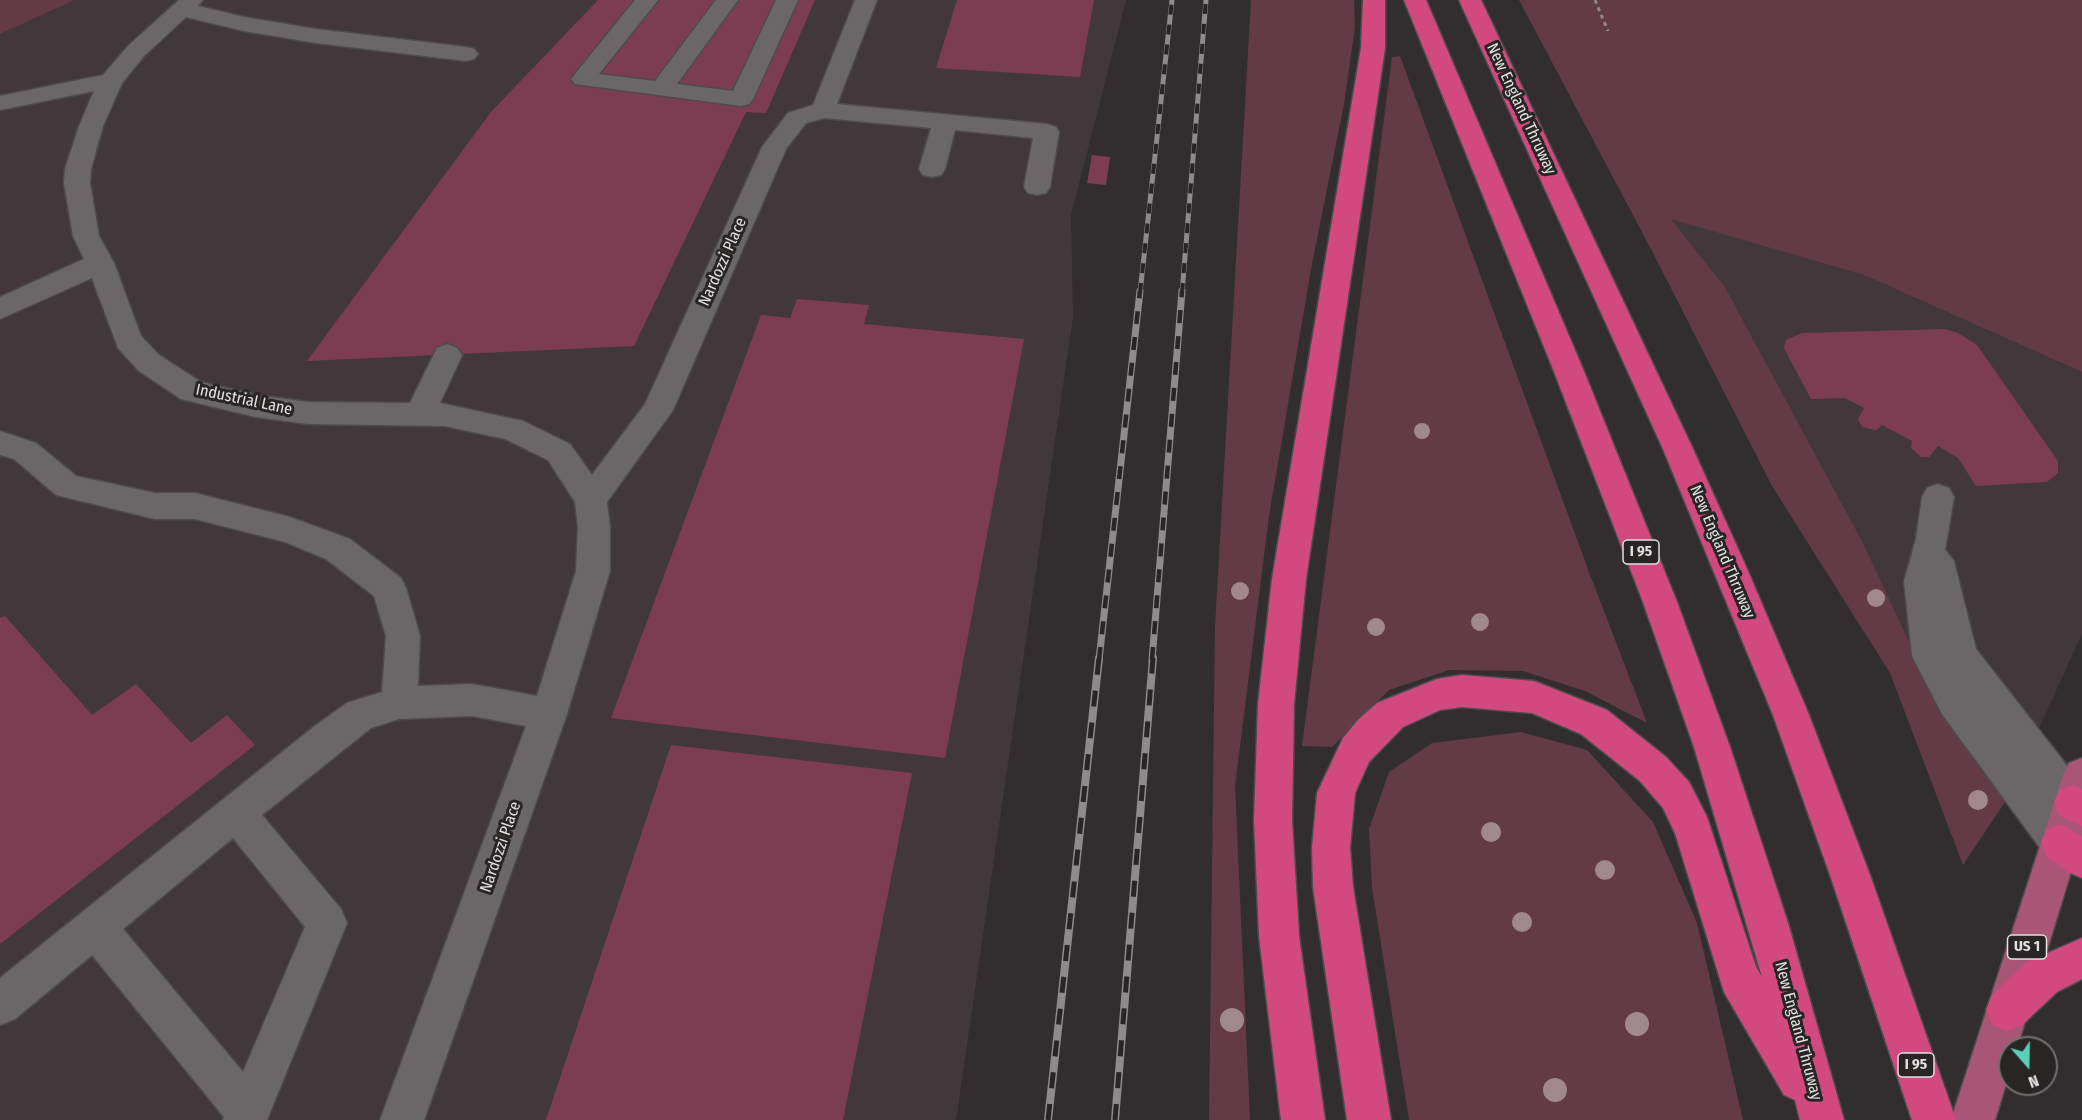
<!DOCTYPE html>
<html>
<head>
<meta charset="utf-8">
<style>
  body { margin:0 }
  #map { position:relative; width:2082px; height:1120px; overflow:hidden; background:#322e2f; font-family:"Fira Sans Condensed",sans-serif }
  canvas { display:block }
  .north { position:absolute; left:1998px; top:1036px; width:60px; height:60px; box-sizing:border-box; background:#282525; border:2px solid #727070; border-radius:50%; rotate:160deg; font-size:16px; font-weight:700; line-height:24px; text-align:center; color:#e2e0e1 }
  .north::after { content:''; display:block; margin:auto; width:21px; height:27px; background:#5dceb9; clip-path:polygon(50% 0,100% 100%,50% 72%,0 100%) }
</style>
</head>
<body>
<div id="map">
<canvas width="2082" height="1120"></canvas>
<div class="north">N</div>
</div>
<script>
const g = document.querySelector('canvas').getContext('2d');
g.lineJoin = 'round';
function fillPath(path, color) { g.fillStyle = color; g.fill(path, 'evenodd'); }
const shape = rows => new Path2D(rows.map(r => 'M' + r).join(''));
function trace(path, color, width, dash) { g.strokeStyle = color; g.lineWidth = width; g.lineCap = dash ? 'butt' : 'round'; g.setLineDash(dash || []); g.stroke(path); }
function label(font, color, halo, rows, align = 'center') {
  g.font = font + ' "Fira Sans Condensed",sans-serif'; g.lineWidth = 6; g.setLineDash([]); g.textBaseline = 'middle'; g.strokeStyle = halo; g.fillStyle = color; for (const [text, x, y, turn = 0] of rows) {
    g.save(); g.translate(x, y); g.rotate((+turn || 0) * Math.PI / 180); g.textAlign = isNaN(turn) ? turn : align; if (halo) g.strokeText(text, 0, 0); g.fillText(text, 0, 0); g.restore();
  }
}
fillPath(shape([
  [75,0,1126,0,1071,215,1073,317,956,1120,0,1120,0,34],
  [1670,218,1864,275,2082,372,2082,634,2005,802,1934,695,1863,543,1725,287]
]), '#42383b');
fillPath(shape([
  [0,0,75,0,0,34],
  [1251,0,1354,0,1355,27,1344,104,1311,269,1269,516,1235,786,1250,1120,1209,1120,1215,626],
  [1519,0,2082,0,2082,372,1864,275,1671,219,1725,287,1863,543,1934,695,2005,802,1963,865,1890,673,1772,486,1652,251],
  [1400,56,1589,572,1647,723,1585,691,1523,671,1449,670,1389,690,1332,747,1302,746,1392,57],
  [1521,732,1587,750,1653,822,1697,923,1743,1120,1409,1120,1372,888,1369,829,1389,772,1432,743]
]), '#623b47');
fillPath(shape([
  [598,0,815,0,766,113,746,112,634,346,307,361,491,112],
  [957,0,1094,0,1080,77,936,68],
  [1092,155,1110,157,1106,185,1087,183],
  [797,299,869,305,864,324,1024,339,945,758,611,718,761,315,790,318],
  [1945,329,1958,333,1977,345,2058,461,2058,473,2047,482,1976,486,1958,458,1938,446,1929,457,1921,457,1911,448,1912,441,1882,425,1876,430,1862,427,1858,419,1864,408,1845,398,1811,399,1784,348,1786,340,1802,333],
  [5,616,92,715,136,684,191,743,227,715,255,745,0,944,0,618],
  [671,745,912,773,843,1120,546,1120]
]), '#7c3d53');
const minor = shape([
  [179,0,203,0,198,6,244,17,316,29,466,47,474,49,478,54,474,59,466,61,316,43,244,31,186,17,144,56,122,83,103,126,91,169,90,183,99,236,114,263,141,336,159,355,201,382,256,395,308,402,410,403,437,348,447,344,457,348,462,355,440,403,523,421,570,444,592,475,645,404,762,147,788,113,813,105,855,0,877,0,837,104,1047,124,1056,127,1059,132,1050,187,1046,193,1037,195,1028,193,1024,187,1033,138,955,130,945,169,941,175,932,177,923,175,919,169,931,128,824,118,806,123,786,149,673,410,607,502,610,527,610,571,567,714,424,1120,380,1120,526,726,472,716,399,719,371,728,262,815,341,909,347,923,267,1120,223,1120,224,1117,92,955,15,1019,0,1025,0,978,316,725,347,703,382,692,386,636,374,596,326,559,285,542,195,519,155,519,56,495,14,459,0,455,0,431,36,443,76,476,155,493,195,493,290,517,350,539,401,578,406,588,420,636,418,686,472,684,537,696,576,571,578,527,575,502,548,460,505,439,445,426,308,424,256,417,181,399,139,371,118,348,92,278,0,319,0,297,84,259,73,236,64,183,65,169,79,126,94,91,0,110,0,96,103,75,128,46,179,0],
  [233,838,305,927,243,1072,123,929,233,838],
  [635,0,658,0,599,74,655,81,716,0,738,0,677,84,733,91,776,0,798,0,753,99,749,104,741,106,575,84,571,79,575,74,635,0],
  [1938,484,1949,488,1954,497,1945,550,1954,561,1976,649,2082,785,2082,817,2073,821,2064,817,2079,843,2074,856,2060,862,2046,856,1942,714,1912,656,1904,581,1916,539,1922,497,1927,488,1938,484]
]);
const major = shape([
  [2082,758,2082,836,2017,1048,2010,1048,2010,1071,1995,1120,1951,1120,2063,775,2069,763,2082,758]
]);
const highway = shape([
  [1363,0,1385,0,1385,48,1306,579,1294,704,1292,820,1299,936,1325,1120,1281,1120,1259,936,1254,820,1258,704,1272,579,1361,48,1363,0],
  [1404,0,1426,0,1583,369,1677,602,1730,747,1788,923,1844,1120,1800,1120,1795,1100,1784,1095,1724,992,1675,833,1663,808,1640,781,1581,734,1532,713,1462,707,1440,710,1403,727,1369,762,1355,793,1350,848,1353,887,1391,1120,1347,1120,1313,887,1312,848,1317,793,1343,738,1358,720,1377,703,1437,679,1462,675,1534,681,1607,710,1666,757,1689,782,1707,817,1756,967,1762,977,1694,747,1643,602,1553,369,1404,0],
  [1459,0,1481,0,1693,449,1748,571,1809,715,1870,875,1956,1120,1912,1120,1830,875,1773,715,1663,449,1459,0],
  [2073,785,2082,789,2082,826,2060,816,2054,803,2060,790,2073,785],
  [2060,824,2082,836,2082,878,2068,872,2046,856,2041,843,2046,830,2060,824],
  [2082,938,2082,979,2057,992,2022,1025,2007,1031,1992,1025,1986,1010,1992,995,2027,962,2082,938]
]);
trace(minor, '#4d4b4c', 3);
trace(major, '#4d4b4c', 3);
trace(highway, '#4d4b4c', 3);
trace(shape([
  [1595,0,1608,31]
]), '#8d8a8b', 3, [4, 4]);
fillPath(minor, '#6b6768');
fillPath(major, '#a95576');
fillPath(highway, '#d2497f');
const railFar2 = shape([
  [1140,293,1172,0],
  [1182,293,1206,0]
]);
const railFar1 = shape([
  [1099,660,1140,291],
  [1152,660,1182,291]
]);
const rail = shape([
  [1048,1120,1099,658],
  [1115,1120,1153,658]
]);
trace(railFar2, '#8e8b8c', 5);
trace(railFar1, '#8e8b8c', 7);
trace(rail, '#8e8b8c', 8);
trace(railFar2, '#282525', 4, [10]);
trace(railFar1, '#282525', 4.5, [13]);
trace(rail, '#282525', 5, [16]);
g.fillStyle = '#a0888e';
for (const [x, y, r] of [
  [1422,431,8],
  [1240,591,9],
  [1876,598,9],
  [1480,622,9],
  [1376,627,9],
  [1978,800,10],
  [1491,832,10],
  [1605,870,10],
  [1522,922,10],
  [1232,1020,12],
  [1637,1024,12],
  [1555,1090,12]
]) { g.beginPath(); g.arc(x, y, r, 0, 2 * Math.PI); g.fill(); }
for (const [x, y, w] of [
  [1641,552,36],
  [2027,947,39],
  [1916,1065,36]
]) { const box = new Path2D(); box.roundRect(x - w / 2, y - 12, w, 24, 4.5); g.fillStyle = '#282525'; g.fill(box); trace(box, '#e2e0e1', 1.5); }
label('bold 15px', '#e2e0e1', null, [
  ["I 95",1641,552],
  ["US 1",2027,947],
  ["I 95",1916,1065]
]);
label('16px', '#e2e0e1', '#282525', [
  ["New England Thruway",1521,109,65],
  ["Nardozzi Place",723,262,-66],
  ["Industrial Lane",244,400,12],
  ["New England Thruway",1722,552,67],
  ["Nardozzi Place",501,847,-71],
  ["New England Thruway",1798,1031,75]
]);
</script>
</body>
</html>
